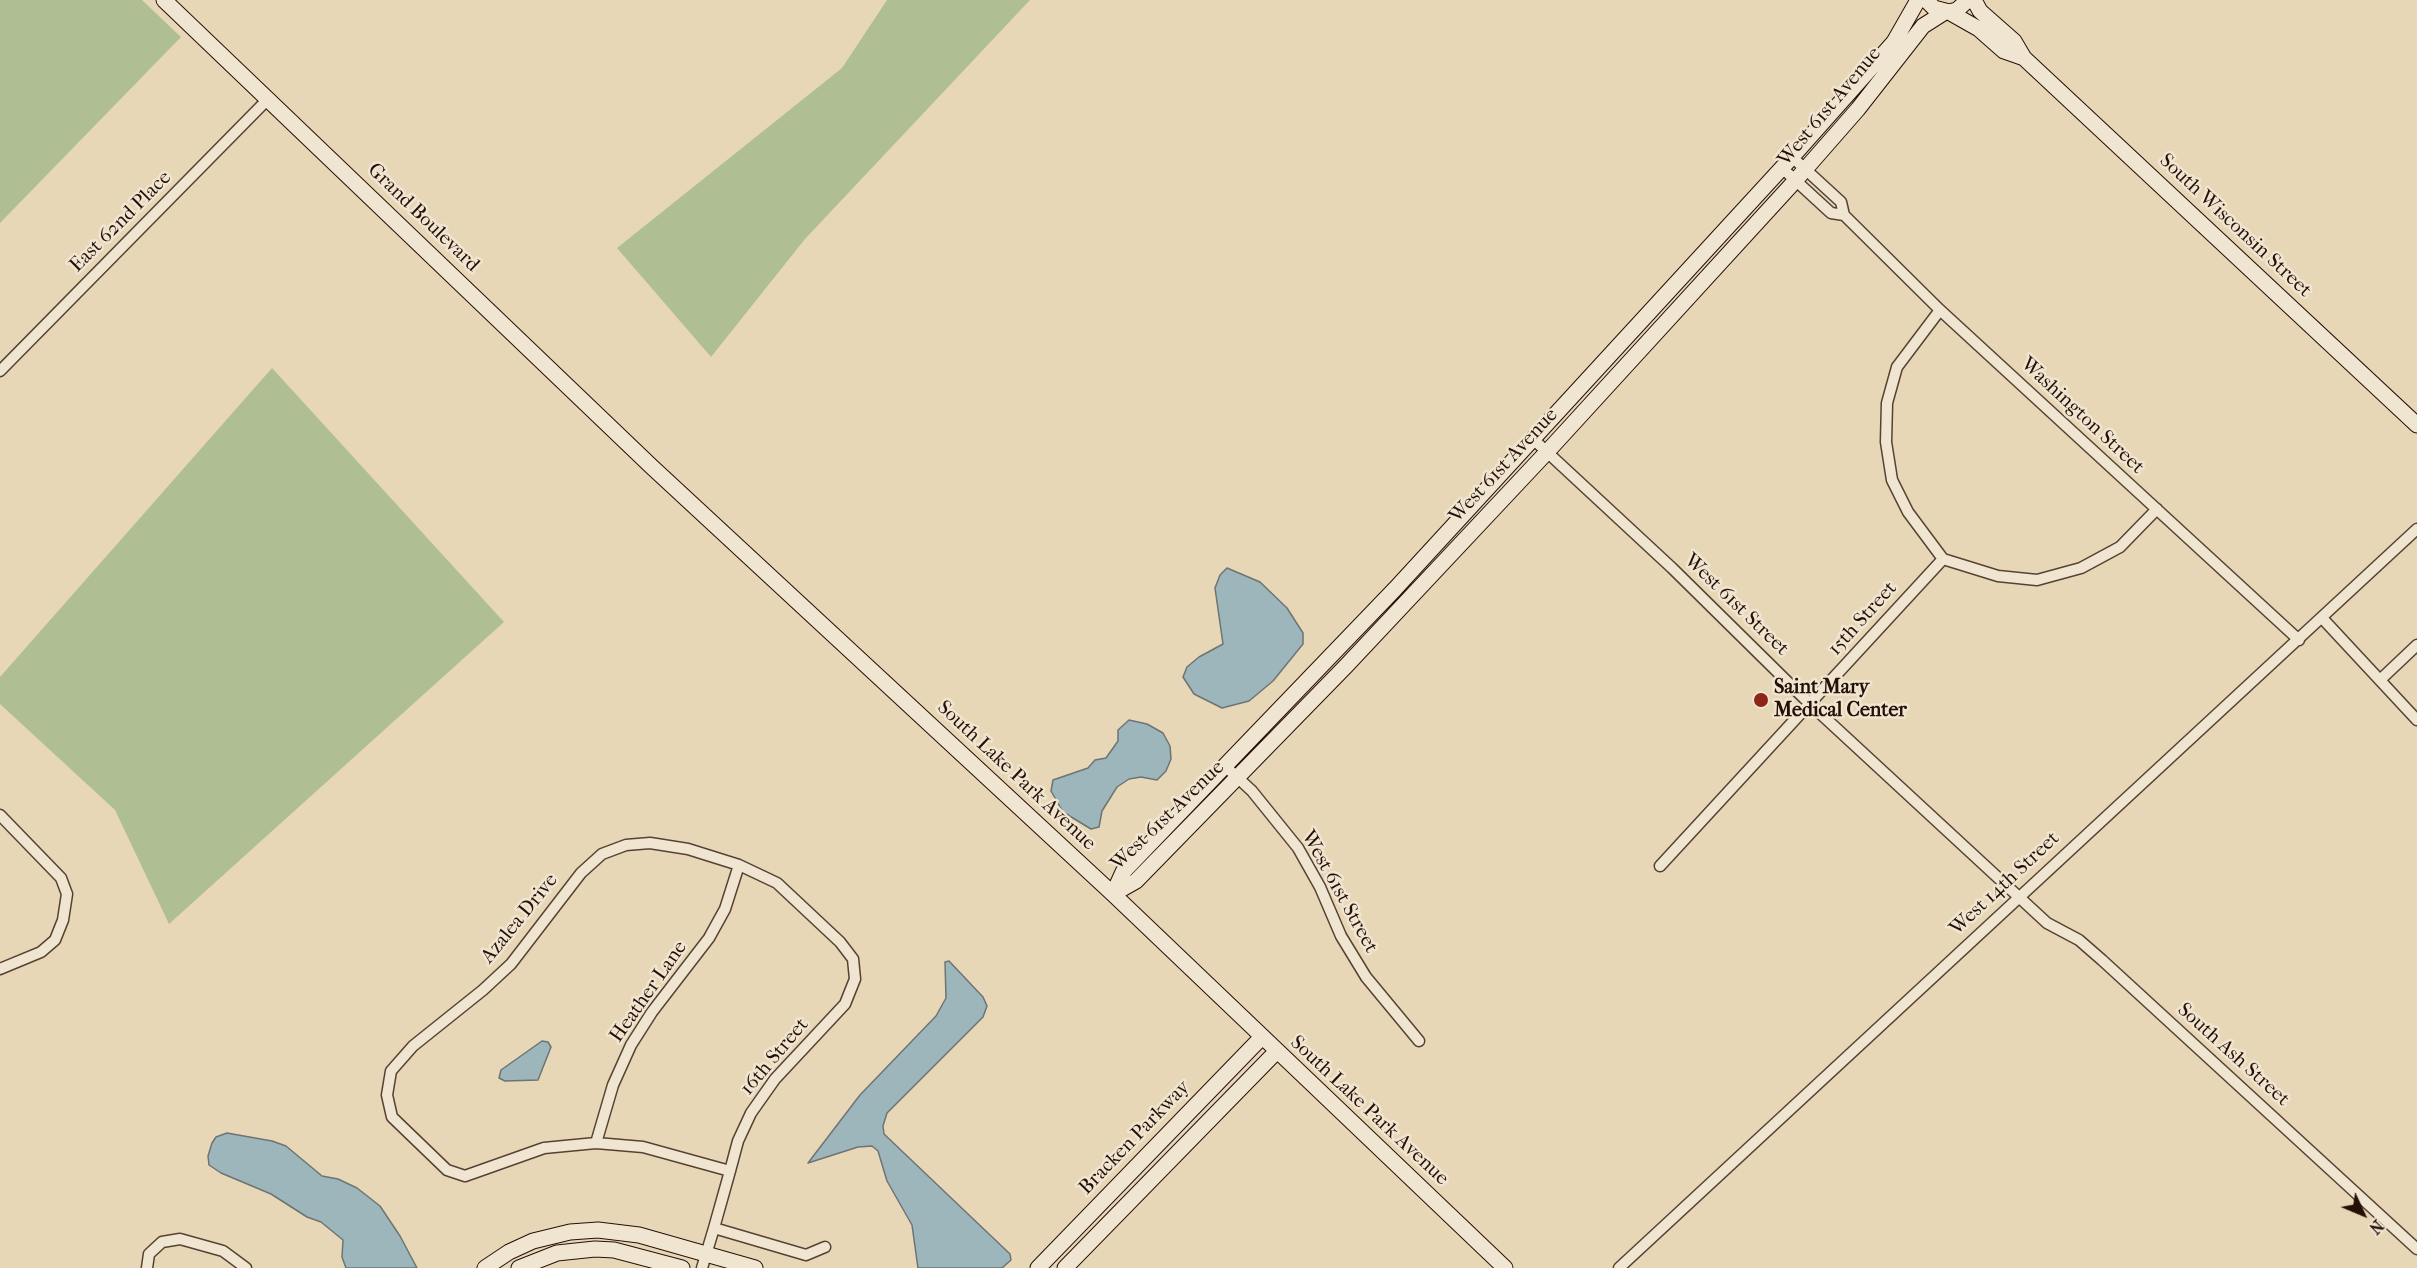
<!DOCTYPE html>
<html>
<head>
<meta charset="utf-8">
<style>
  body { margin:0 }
  #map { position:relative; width:2417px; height:1268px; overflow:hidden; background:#e8d7b7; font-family:"IM FELL French Canon",serif }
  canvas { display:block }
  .north { position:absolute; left:2333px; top:1184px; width:60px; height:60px; -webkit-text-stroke:4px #f0e5d0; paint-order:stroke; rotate:134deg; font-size:16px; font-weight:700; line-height:24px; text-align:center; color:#251008 }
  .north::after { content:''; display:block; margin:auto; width:21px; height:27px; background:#251008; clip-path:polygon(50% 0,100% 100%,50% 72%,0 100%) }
</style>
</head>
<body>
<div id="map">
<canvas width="2417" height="1268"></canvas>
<div class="north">N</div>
</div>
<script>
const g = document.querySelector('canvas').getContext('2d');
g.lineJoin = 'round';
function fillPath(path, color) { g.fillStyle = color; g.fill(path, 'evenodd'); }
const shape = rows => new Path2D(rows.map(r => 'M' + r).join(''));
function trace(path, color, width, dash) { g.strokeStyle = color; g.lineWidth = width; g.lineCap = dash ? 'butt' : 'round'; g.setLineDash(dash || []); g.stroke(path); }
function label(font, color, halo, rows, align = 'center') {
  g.font = font + ' "IM FELL French Canon",serif'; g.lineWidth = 5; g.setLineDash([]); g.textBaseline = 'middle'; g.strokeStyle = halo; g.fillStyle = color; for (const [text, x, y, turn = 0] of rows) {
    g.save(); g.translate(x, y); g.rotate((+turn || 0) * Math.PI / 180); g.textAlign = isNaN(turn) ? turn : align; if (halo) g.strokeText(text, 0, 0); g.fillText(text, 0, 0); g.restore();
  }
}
fillPath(shape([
  [0,0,142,0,181,37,0,223],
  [887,0,1030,0,805,239,711,357,617,248,842,68],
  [272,368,504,622,169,924,115,810,0,704,0,677]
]), '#afbf93');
const water = shape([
  [1227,568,1260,582,1287,608,1303,633,1303,644,1273,681,1249,701,1222,708,1194,694,1183,677,1187,667,1199,657,1223,644,1215,588,1220,575,1227,568],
  [1129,720,1147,724,1163,733,1170,746,1171,759,1166,771,1157,780,1141,777,1129,779,1117,787,1102,811,1099,827,1091,829,1063,812,1051,791,1053,780,1088,768,1095,760,1106,758,1118,741,1118,730,1129,720],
  [949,961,983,997,987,1006,983,1017,887,1113,883,1126,884,1134,1010,1254,1011,1260,1002,1268,918,1268,912,1225,887,1181,878,1151,872,1146,858,1147,808,1163,860,1095,936,1016,946,998,945,962,949,961],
  [542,1041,548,1042,551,1047,538,1080,505,1081,499,1078,501,1070,542,1041],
  [227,1133,272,1141,286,1146,322,1176,338,1179,357,1188,380,1206,400,1236,417,1268,346,1268,342,1257,343,1240,321,1222,307,1217,271,1194,221,1173,209,1165,208,1156,212,1143,216,1137,227,1133]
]);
fillPath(water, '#9db6bb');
trace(water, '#6d7473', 1.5);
const street = shape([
  [1792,157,1841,202,1844,215,1940,310,2299,640],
  [1782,168,1831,213,1844,215],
  [1940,310,1897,367,1887,403,1886,442,1892,480,1908,512,1943,559,1998,576,2037,580,2081,568,2120,547,2157,509],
  [0,371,268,99],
  [1533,439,1672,568,1810,704,2047,923,2079,940,2102,960,2417,1249],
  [2323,619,2417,720],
  [2380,680,2417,645],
  [1224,765,1252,791,1298,848,1320,887,1341,936,1366,977,1419,1041],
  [0,815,61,878,67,894,63,920,55,940,41,952,0,969],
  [1660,866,1943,559],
  [596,1143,613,1085,631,1045,652,1012,709,938,725,909,739,865],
  [714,1228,806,1255,825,1247],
  [147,1268,149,1254,162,1242,180,1239,223,1251,246,1268],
  [702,1268,714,1228,730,1171,738,1141,751,1113,775,1079,845,1004,855,979,853,959,840,942,777,883,739,865,688,849,650,843,626,845,602,854,581,873,511,964,483,990,413,1046,391,1071,387,1095,392,1117,447,1170,465,1176,544,1148,596,1143,643,1147,730,1171],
  [1619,1268,2417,529]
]);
const secondary = shape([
  [164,0,652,467,1113,894,1505,1268],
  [1926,0,1934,8,1949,12,1957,10,1968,0],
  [1974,0,1980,11,2014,41,2024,58,2417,425],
  [1949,12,1979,29,2004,51,2024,58],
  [1113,894,1136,881,1346,666,1547,452,1795,181,1858,109,1923,26,1945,12],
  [1113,894,1123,872,1395,589,1792,157,1894,42,1918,0],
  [485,1268,509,1252,533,1241,570,1232,598,1230,639,1235,755,1268],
  [519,1268,557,1253,595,1249,614,1250,682,1268],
  [1038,1268,1261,1038],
  [1065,1268,1276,1052]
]);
trace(street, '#564234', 13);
trace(secondary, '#251008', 17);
trace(street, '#f0e5d0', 10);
trace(secondary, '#f0e5d0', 15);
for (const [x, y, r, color] of [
  [1761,700,8,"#8f2418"]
]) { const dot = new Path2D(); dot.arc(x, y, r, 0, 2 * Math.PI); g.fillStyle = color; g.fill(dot); trace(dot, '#f0e5d0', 2); }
label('20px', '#251008', '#f0e5d0', [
  ["West 61st Avenue",1830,107,-50],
  ["Grand Boulevard",423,218,44],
  ["East 62nd Place",121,222,-45],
  ["South Wisconsin Street",2235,226,43],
  ["Washington Street",2082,416,43],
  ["West 61st Avenue",1504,466,-47],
  ["West 61st Street",1736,605,44],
  ["15th Street",1863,619,-48],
  ["South Lake Park Avenue",1016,776,43],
  ["West 61st Avenue",1168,816,-44],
  ["West 14th Street",2005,884,-43],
  ["West 61st Street",1339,892,61],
  ["Azalea Drive",520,919,-51],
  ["Heather Lane",649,992,-55],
  ["South Ash Street",2233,1055,42],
  ["16th Street",775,1057,-50],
  ["South Lake Park Avenue",1369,1111,43],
  ["Bracken Parkway",1135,1138,-46]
]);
label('bold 20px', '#251008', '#f0e5d0', [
  ["Saint Mary",1774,688],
  ["Medical Center",1774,711]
], 'left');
</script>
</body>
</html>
